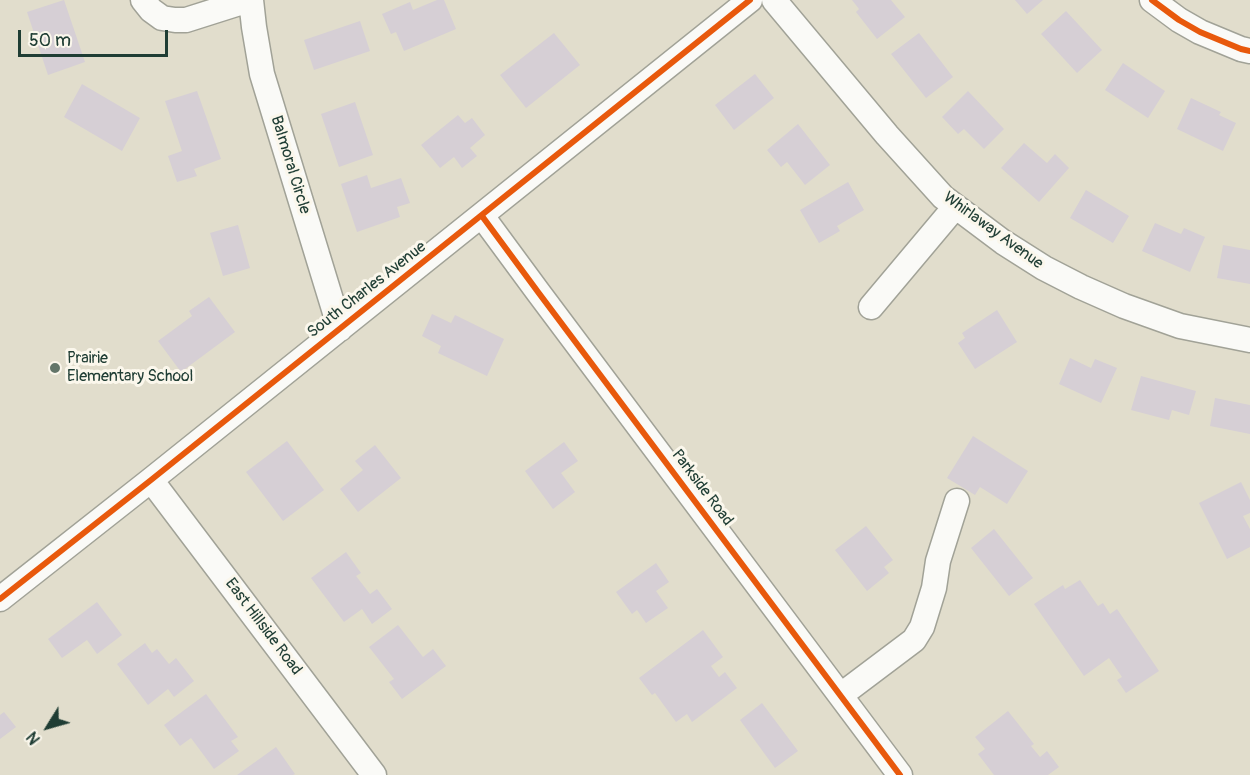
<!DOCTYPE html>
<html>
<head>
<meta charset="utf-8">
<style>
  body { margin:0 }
  #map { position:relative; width:1250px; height:775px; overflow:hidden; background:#e1ddcc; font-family:Pangolin,sans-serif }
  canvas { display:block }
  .north { position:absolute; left:18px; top:697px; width:60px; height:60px; -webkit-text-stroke:4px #fbf7ec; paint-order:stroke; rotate:233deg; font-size:16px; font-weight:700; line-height:24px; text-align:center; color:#1f3d34 }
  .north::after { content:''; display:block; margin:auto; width:21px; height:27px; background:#1f3d34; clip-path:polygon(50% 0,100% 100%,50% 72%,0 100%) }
  .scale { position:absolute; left:18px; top:30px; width:150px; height:27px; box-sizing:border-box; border:3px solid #1f3d34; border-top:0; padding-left:8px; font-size:18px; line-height:21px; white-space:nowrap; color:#1f3d34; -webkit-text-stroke:4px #fbf7ec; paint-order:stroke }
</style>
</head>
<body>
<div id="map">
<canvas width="1250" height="775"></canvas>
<div class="north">N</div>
<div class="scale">50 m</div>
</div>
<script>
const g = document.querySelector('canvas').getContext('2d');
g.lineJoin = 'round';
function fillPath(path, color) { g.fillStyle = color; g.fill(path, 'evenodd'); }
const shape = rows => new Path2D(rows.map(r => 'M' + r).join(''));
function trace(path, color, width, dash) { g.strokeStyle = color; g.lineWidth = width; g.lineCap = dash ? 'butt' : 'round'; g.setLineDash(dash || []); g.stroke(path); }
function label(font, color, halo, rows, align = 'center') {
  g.font = font + ' Pangolin,sans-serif'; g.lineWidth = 6; g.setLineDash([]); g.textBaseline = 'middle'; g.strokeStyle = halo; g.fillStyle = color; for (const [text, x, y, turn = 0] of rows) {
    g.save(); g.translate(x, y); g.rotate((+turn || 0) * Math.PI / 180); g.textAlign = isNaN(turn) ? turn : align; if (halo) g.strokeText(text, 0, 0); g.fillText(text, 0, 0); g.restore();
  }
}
fillPath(shape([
  [64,0,85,62,48,75,27,12],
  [437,0,444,0,456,29,404,51,396,32,391,34,382,14,410,2,413,10],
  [852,0,891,0,905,17,877,39,856,12,859,9],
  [1015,0,1043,0,1027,14],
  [1066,11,1102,50,1077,73,1041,34],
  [360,21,370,51,314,70,304,40],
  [554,33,580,65,526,108,500,75],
  [919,33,953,77,926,98,891,54],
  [1123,63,1165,91,1148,118,1105,90],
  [755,74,774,98,734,130,715,105],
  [82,84,140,118,122,151,64,117],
  [197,91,221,159,194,169,197,176,177,182,168,156,182,151,165,101],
  [968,91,1004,129,984,149,964,129,958,134,942,117],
  [1191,98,1221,112,1219,115,1236,123,1223,151,1177,129],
  [355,102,373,155,339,167,321,114],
  [458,115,465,123,472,118,485,135,470,148,477,156,462,168,454,157,440,168,421,145],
  [798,124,830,165,805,185,787,162,781,167,767,150],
  [1024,143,1047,163,1055,154,1069,168,1039,202,1001,168],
  [367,175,371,188,401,178,410,203,397,207,400,217,357,232,341,184],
  [848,182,864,210,837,226,840,231,819,243,800,210],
  [1086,190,1129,216,1113,243,1070,218],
  [1155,223,1181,234,1184,228,1205,237,1190,272,1142,251],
  [238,225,250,268,223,276,210,233],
  [1223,245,1250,250,1250,284,1217,278],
  [209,297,235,332,181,372,158,341,192,316,189,311],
  [997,310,1017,342,975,369,958,343,965,338,962,333],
  [432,314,451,323,455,315,504,339,487,376,438,353,441,346,422,336],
  [1070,358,1091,368,1095,359,1117,368,1101,403,1059,384],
  [1141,376,1196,391,1189,415,1172,410,1169,420,1131,410],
  [1215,398,1250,405,1250,434,1210,426],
  [973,436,1028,471,1007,504,980,487,975,495,947,478],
  [287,441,324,490,283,521,246,472],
  [564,442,578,461,561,473,575,492,553,509,525,471],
  [375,445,401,478,358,512,340,489,363,470,355,461],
  [1241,482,1250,500,1250,513,1243,516,1250,529,1250,547,1227,559,1199,503],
  [866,526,893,560,884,567,889,573,867,591,835,550],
  [994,529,1033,578,1009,596,971,548],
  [346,552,361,573,356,576,370,594,377,589,392,609,372,624,362,609,344,622,311,578],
  [656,563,669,582,656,591,668,608,646,623,637,610,632,614,616,592],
  [1080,580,1098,606,1103,603,1110,614,1117,609,1159,671,1126,693,1117,680,1122,677,1109,658,1084,676,1034,604,1063,585,1065,589],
  [97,602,122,635,97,654,87,640,62,658,48,639],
  [398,625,423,657,433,649,446,666,402,699,389,682,394,679,369,647],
  [703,630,723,657,711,666,719,677,725,672,737,688,692,722,687,714,676,722,655,693,652,695,639,678],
  [145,643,152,653,157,649,169,664,176,658,194,681,174,697,168,689,148,705,117,664],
  [206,694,238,737,231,741,239,751,214,769,191,738,180,746,164,725],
  [762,703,798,751,775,768,740,720],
  [1008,711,1034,744,1031,746,1040,757,1047,751,1059,767,1048,775,994,775,978,754,985,749,975,737],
  [4,712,16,727,0,739,0,715],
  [276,747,295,774,293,775,237,775]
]), '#d6cfd5');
const minor = shape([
  [143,0,151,10,162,18,175,20,186,20,249,0],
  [251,0,254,27,262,74,340,329],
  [774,0,887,135,943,197,1003,242,1044,268,1081,287,1124,306,1180,326,1250,340],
  [1152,0,1179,20,1200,32,1241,49,1250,51],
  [482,216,538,292,900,775],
  [871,307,955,207],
  [151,480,374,775],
  [0,599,151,480,750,0],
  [841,695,914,640,922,627,934,588,938,561,957,501]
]);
trace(minor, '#a1a297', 27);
trace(minor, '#fafaf7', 24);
trace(shape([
  [1152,0,1179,20,1200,32,1241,49,1250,51],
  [482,216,538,292,900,775],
  [0,599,151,480,750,0]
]), '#e8590c', 6);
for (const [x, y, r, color] of [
  [55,368,6,"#637569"]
]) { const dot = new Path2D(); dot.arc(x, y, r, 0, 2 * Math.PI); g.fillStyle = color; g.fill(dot); trace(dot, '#fbf7ec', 2); }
label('16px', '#1f3d34', '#fbf7ec', [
  ["Balmoral Circle",290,165,73],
  ["Whirlaway Avenue",993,231,36],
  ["South Charles Avenue",367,290,-38],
  ["Parkside Road",702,488,53],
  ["East Hillside Road",263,627,53]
]);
label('16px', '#1f3d34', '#fbf7ec', [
  ["Prairie",67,359],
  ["Elementary School",67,377]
], 'left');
</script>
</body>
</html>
